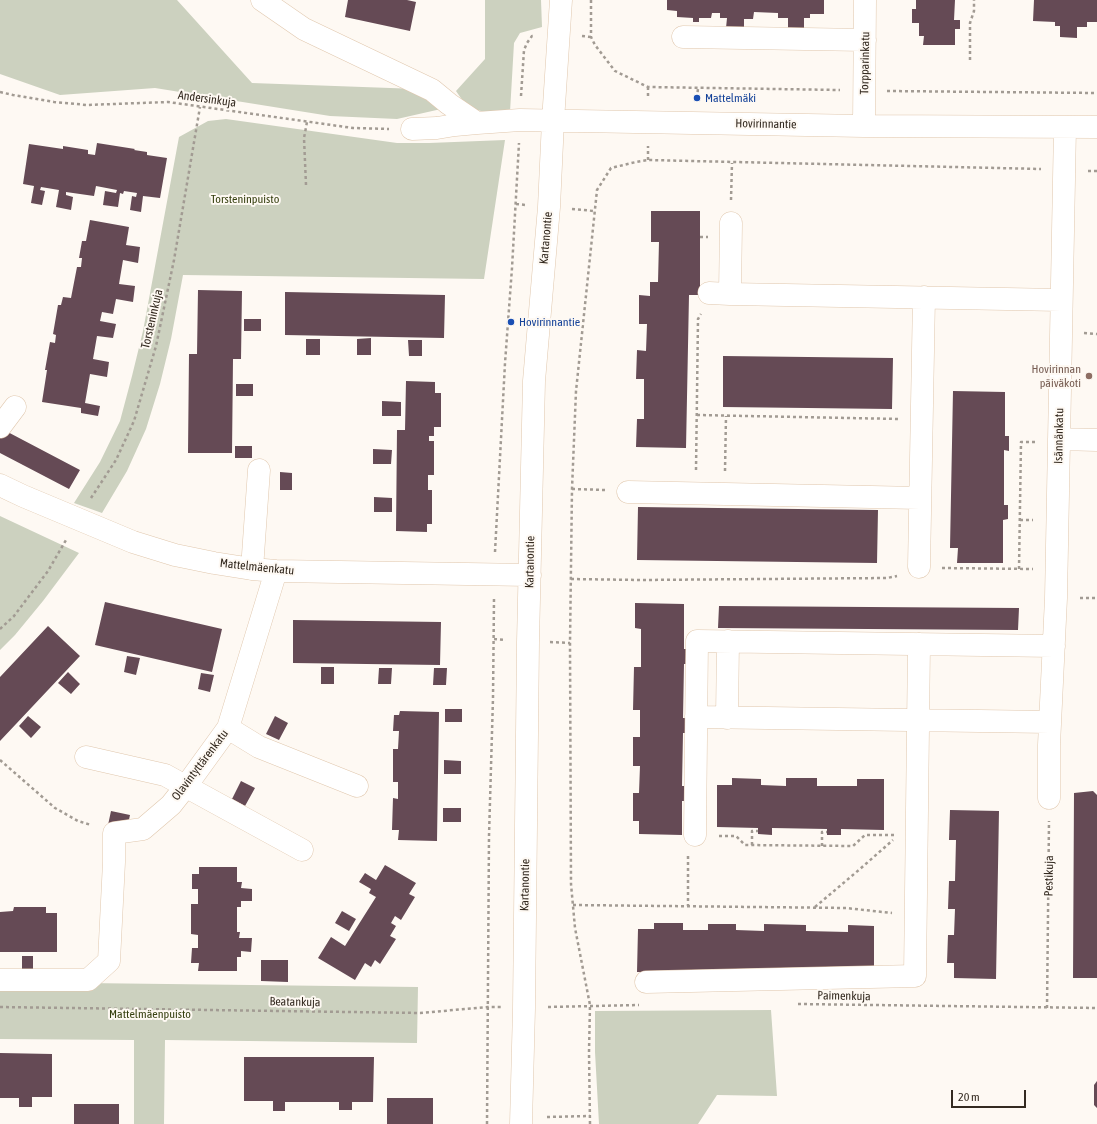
<!DOCTYPE html>
<html>
<head>
<meta charset="utf-8">
<style>
  body { margin:0 }
  #map { position:relative; width:1097px; height:1124px; overflow:hidden; background:#fef9f3; font-family:"Asap Condensed",sans-serif }
  canvas { display:block }
  .scale { position:absolute; left:951px; top:1090px; width:75px; height:18px; box-sizing:border-box; border:2px solid #342a20; border-top:0; padding-left:5px; font-size:12px; line-height:14px; white-space:nowrap; color:#342a20; -webkit-text-stroke:3px #fef9f3; paint-order:stroke }
</style>
</head>
<body>
<div id="map">
<canvas width="1097" height="1124"></canvas>
<div class="scale">20 m</div>
</div>
<script>
const g = document.querySelector('canvas').getContext('2d');
g.lineJoin = 'round';
function fillPath(path, color) { g.fillStyle = color; g.fill(path, 'evenodd'); }
const shape = rows => new Path2D(rows.map(r => 'M' + r).join(''));
function trace(path, color, width, dash) { g.strokeStyle = color; g.lineWidth = width; g.lineCap = dash ? 'butt' : 'round'; g.setLineDash(dash || []); g.stroke(path); }
function label(font, color, halo, rows, align = 'center') {
  g.font = font + ' "Asap Condensed",sans-serif'; g.lineWidth = 4; g.setLineDash([]); g.textBaseline = 'middle'; g.strokeStyle = halo; g.fillStyle = color; for (const [text, x, y, turn = 0] of rows) {
    g.save(); g.translate(x, y); g.rotate((+turn || 0) * Math.PI / 180); g.textAlign = isNaN(turn) ? turn : align; if (halo) g.strokeText(text, 0, 0); g.fillText(text, 0, 0); g.restore();
  }
}
fillPath(shape([
  [0,0,177,0,252,83,418,89,441,109,397,119,330,116,155,88,60,95,0,74],
  [485,0,541,0,542,27,520,33,514,43,510,112,488,113,467,107,456,91,485,59],
  [226,119,397,143,429,143,505,140,484,279,183,275,171,339,160,384,146,429,127,471,102,513,74,503,100,462,120,421,132,376,143,331,179,137,208,121],
  [0,516,79,553,43,601,15,635,0,650],
  [0,982,418,987,417,1043,165,1040,164,1124,134,1124,134,1040,0,1039],
  [771,1010,777,1096,717,1095,698,1124,599,1124,595,1052,595,1011]
]), '#ccd1bf');
fillPath(shape([
  [348,0,407,0,416,2,410,31,345,17],
  [667,0,824,0,824,14,810,14,810,18,804,18,804,28,788,28,788,18,778,18,778,13,754,12,753,19,744,19,744,28,726,28,727,18,720,18,720,13,712,13,711,18,699,18,699,22,693,22,693,18,677,17,677,11,667,10],
  [916,0,955,0,954,20,960,20,960,29,955,29,955,45,923,45,924,36,919,36,919,23,912,23,912,9,916,9],
  [1034,0,1097,0,1097,22,1087,22,1087,27,1077,27,1077,38,1060,37,1060,26,1055,26,1055,22,1033,21],
  [97,143,135,149,134,150,147,152,147,155,167,158,160,198,143,196,141,212,130,210,132,196,136,197,137,193,124,191,123,194,120,193,118,207,103,205,105,191,116,193,117,190,96,186,94,196,66,192,66,195,73,197,71,210,56,207,59,190,41,187,40,190,45,191,42,205,31,203,34,186,23,184,29,144,63,149,63,146,88,150,88,154,95,155],
  [651,211,700,211,700,295,689,295,686,448,636,447,637,419,644,419,644,379,636,379,637,350,646,351,647,324,639,324,639,295,650,296,650,282,658,282,659,242,651,242],
  [90,220,129,227,126,245,140,247,138,263,123,260,119,284,135,286,133,302,116,299,113,314,102,312,100,321,116,324,113,338,97,336,93,359,109,362,107,377,90,374,85,403,100,406,98,416,81,413,81,408,42,402,47,370,45,370,50,342,55,343,56,335,53,334,58,305,61,305,63,297,71,298,77,267,81,267,82,258,79,258,82,241,86,241],
  [198,290,242,291,241,359,233,359,232,453,188,453,189,354,197,354],
  [285,292,445,295,444,338,285,335],
  [244,319,261,319,261,331,244,331],
  [371,338,371,355,357,355,357,339],
  [306,339,320,339,320,355,306,355],
  [408,340,422,340,422,356,409,356],
  [723,356,893,358,892,409,723,407],
  [406,381,435,382,435,393,441,393,441,427,434,427,434,436,429,436,429,441,434,441,434,475,428,475,428,490,432,490,432,524,427,524,427,532,396,531,397,430,405,430],
  [236,384,253,384,253,396,236,396],
  [953,391,1005,392,1005,436,1009,436,1009,451,1004,450,1004,505,1008,505,1008,519,1003,520,1003,563,957,563,958,548,950,548],
  [382,401,401,402,401,416,382,416],
  [2,429,80,470,69,489,0,453,0,433],
  [235,446,252,446,252,458,235,458],
  [373,449,392,450,391,464,373,464],
  [280,472,292,473,292,490,280,490],
  [374,497,392,498,392,512,374,512],
  [638,507,878,510,877,563,637,560],
  [105,602,222,629,212,672,95,645],
  [635,603,684,604,684,649,688,649,688,664,684,664,683,718,687,718,687,733,683,733,682,786,687,786,686,801,682,801,682,835,639,834,639,821,633,821,633,793,639,793,640,766,633,766,633,737,640,737,640,710,633,710,634,667,641,667,641,629,635,628],
  [719,606,1019,608,1018,630,718,628],
  [293,620,441,622,440,665,293,663],
  [48,626,80,656,0,741,0,677],
  [127,656,140,658,136,675,124,672],
  [321,667,334,667,334,684,321,684],
  [379,668,392,668,391,684,378,684],
  [434,668,447,668,446,685,433,685],
  [68,672,80,684,71,694,58,683],
  [201,673,214,675,210,692,198,689],
  [445,709,462,709,462,722,445,722],
  [400,711,439,712,437,841,398,840,399,830,392,830,393,798,398,799,398,782,393,782,393,749,398,749,399,731,393,731,394,715,399,715],
  [28,716,41,727,31,738,19,726],
  [275,716,288,723,279,740,266,734],
  [444,760,461,761,461,774,444,774],
  [732,778,761,779,761,785,786,786,786,778,817,778,817,786,857,786,857,779,884,779,884,830,841,829,841,835,827,835,827,829,772,828,772,835,758,834,758,828,717,827,717,785,732,785],
  [241,781,255,788,245,806,232,799],
  [1093,791,1097,795,1097,978,1073,978,1074,793],
  [443,808,461,808,461,822,443,822],
  [950,810,999,811,996,979,954,978,954,963,947,963,948,935,954,935,955,909,948,909,949,881,955,881,956,840,949,840],
  [111,811,130,815,127,829,108,825],
  [385,865,416,883,409,894,415,897,401,920,395,916,391,923,396,926,390,936,396,939,380,964,375,960,371,967,365,963,355,980,318,958,331,937,345,946,376,897,369,893,371,889,359,882,365,873,376,880],
  [199,867,237,867,237,882,242,882,241,888,252,889,252,901,241,901,241,907,237,907,237,932,240,932,239,938,252,938,251,952,241,951,241,957,237,957,237,971,198,971,199,963,191,963,192,948,198,948,198,935,191,934,191,904,198,904,198,889,192,889,192,874,199,874],
  [14,907,46,907,46,913,57,913,57,952,0,952,0,912,13,911],
  [342,911,356,919,349,931,335,923],
  [654,923,683,923,683,930,708,930,708,924,736,924,736,930,764,931,764,924,806,925,806,931,848,932,848,925,874,926,874,975,637,972,638,929,654,929],
  [22,956,33,956,33,971,22,971],
  [261,960,288,960,288,982,261,981],
  [0,1053,52,1054,52,1097,32,1097,32,1107,19,1107,19,1098,0,1098],
  [244,1057,374,1057,373,1102,352,1102,352,1110,339,1110,339,1102,285,1102,285,1111,273,1111,273,1101,244,1101],
  [1097,1081,1097,1108,1094,1105,1094,1085],
  [387,1098,433,1098,433,1124,387,1124],
  [74,1104,119,1104,119,1124,74,1124]
]), '#654a55');
const minor = shape([
  [262,0,304,29,432,90,449,104,477,123],
  [683,37,865,40],
  [864,126,865,0],
  [412,129,437,128,455,125,477,123,520,120,864,126,1097,127],
  [731,223,730,294,1061,300],
  [709,293,730,294],
  [0,427,15,407],
  [1059,439,1097,440],
  [0,485,23,496,133,542,175,555,214,563,252,569,276,571,530,575],
  [628,492,920,498],
  [919,567,924,297],
  [252,569,259,470],
  [696,717,1050,722],
  [727,718,728,641],
  [228,728,259,747,357,786],
  [86,757,165,775,302,850],
  [1049,798,1049,745,1056,598,1065,127],
  [695,835,697,641,1054,646],
  [0,980,88,980,109,961,114,862,114,833,143,829,171,805,186,786,228,728,276,571],
  [646,982,915,976,919,644],
  [521,1124,524,1008,528,642,534,381,549,207,553,121,561,0]
]);
trace(minor, '#e0c7ad', 23);
trace(shape([
  [591,0,591,37,595,45,615,71,648,87,840,90],
  [582,36,591,37],
  [970,60,970,23,974,11,974,0],
  [648,87,648,99],
  [887,91,1097,93],
  [0,92,13,95,54,102,87,105,168,102,353,128,389,129],
  [521,96,524,50,527,43,532,36,535,36],
  [697,98,698,88],
  [648,160,648,146],
  [1088,171,1097,171],
  [306,185,304,138,307,122],
  [731,200,732,163],
  [516,204,526,205],
  [572,209,594,211],
  [700,237,708,237],
  [1084,333,1097,334],
  [697,415,899,419],
  [696,470,698,319,701,314],
  [725,471,726,416],
  [572,489,606,490],
  [91,498,116,460,134,421,156,346,174,260,200,107],
  [1020,520,1033,520],
  [495,552,505,363,512,268,519,143],
  [942,568,1033,569],
  [1019,569,1021,442,1036,442],
  [571,579,640,580,887,578,897,576],
  [1080,598,1097,598],
  [0,629,14,616,48,571,66,540],
  [494,639,506,640],
  [550,642,570,643],
  [0,760,55,808,78,821,91,825],
  [719,836,736,836,745,845,853,846,865,835,894,835],
  [752,845,752,831,758,831],
  [822,846,822,832,827,832],
  [688,856,688,906],
  [573,905,846,908,892,913],
  [815,907,860,869,893,840],
  [798,1004,1097,1008],
  [0,1007,420,1013,488,1007,501,1007],
  [548,1007,639,1005],
  [1047,1008,1049,821],
  [547,1117,590,1116],
  [487,1124,489,836,493,698,494,599],
  [590,1124,589,1052,590,1005,575,928,571,884,570,643,572,489,576,391,597,190,611,168,636,162,648,160,1041,169]
]), '#a29b93', 2.5, [3, 3]);
trace(minor, '#fff', 22);
for (const [x, y, r, color] of [
  [697,98,4,"#1a4fb4"],
  [511,322,4,"#1a4fb4"],
  [1089,376,4,"#8d6e63"]
]) { const dot = new Path2D(); dot.arc(x, y, r, 0, 2 * Math.PI); g.fillStyle = color; g.fill(dot); trace(dot, '#fef9f3', 1.5); }
label('12px', '#342a20', '#fef9f3', [
  ["Torpparinkatu",865,63,-89],
  ["Andersinkuja",207,99,8],
  ["Hovirinnantie",766,124,1],
  ["Kartanontie",546,238,-85],
  ["Torsteninkuja",152,319,-77],
  ["Isännänkatu",1059,436,-89],
  ["Kartanontie",530,562,-89],
  ["Mattelmäenkatu",257,567,6],
  ["Olavintyttärenkatu",200,765,-53],
  ["Pestikuja",1049,876,-89],
  ["Kartanontie",525,885,-89],
  ["Paimenkuja",844,996,1],
  ["Beatankuja",295,1002,1]
]);
label('12px', '#164399', '#fef9f3', [
  ["Mattelmäki",705,98],
  ["Hovirinnantie",519,322]
], 'left');
label('12px', '#374111', '#fef9f3', [
  ["Torsteninpuisto",245,199],
  ["Mattelmäenpuisto",150,1014]
]);
label('12px', '#785e54', '#fef9f3', [
  ["Hovirinnan",1081,369],
  ["päiväkoti",1081,383]
], 'right');
</script>
</body>
</html>
